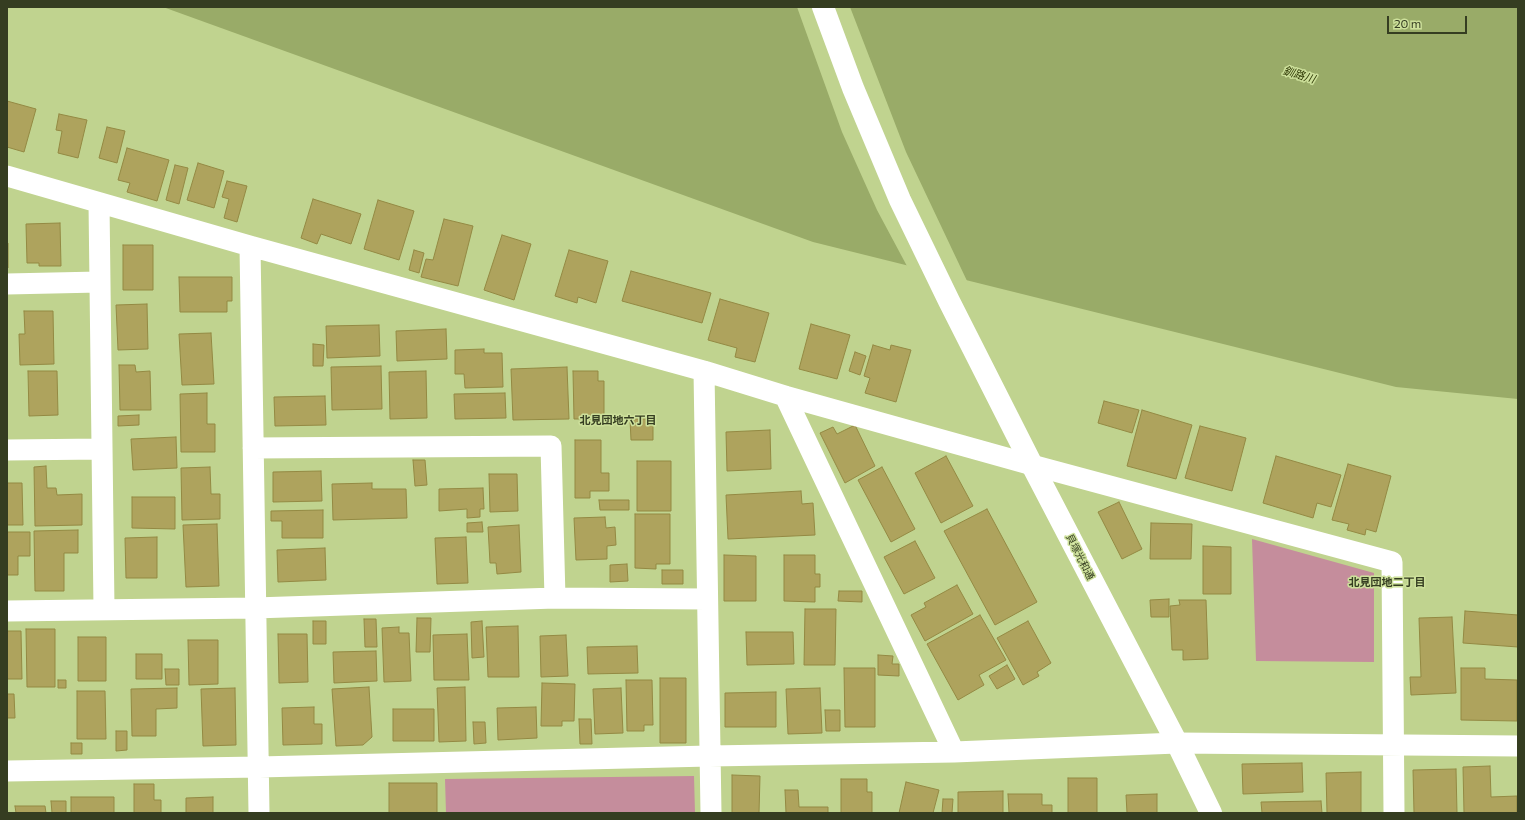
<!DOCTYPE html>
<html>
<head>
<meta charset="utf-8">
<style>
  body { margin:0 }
  #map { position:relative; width:1525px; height:820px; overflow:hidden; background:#c0d38f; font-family:Commissioner,sans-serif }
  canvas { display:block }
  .frame { position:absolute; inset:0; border:8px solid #353d21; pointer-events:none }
  .scale { position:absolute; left:1387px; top:16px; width:80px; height:18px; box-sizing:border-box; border:2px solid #353d21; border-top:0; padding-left:5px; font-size:12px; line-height:14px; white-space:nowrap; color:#353d21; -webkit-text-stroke:3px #cde09b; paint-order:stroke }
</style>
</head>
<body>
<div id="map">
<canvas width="1525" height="820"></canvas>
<div class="frame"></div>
<div class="scale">20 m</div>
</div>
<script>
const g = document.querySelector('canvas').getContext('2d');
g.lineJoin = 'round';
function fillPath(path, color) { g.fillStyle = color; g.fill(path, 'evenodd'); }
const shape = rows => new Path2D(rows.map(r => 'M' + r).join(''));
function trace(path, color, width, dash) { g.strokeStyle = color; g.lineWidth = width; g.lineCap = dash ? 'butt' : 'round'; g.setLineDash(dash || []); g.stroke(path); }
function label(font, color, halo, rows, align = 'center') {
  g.font = font + ' Commissioner,"Noto Sans JP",sans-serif'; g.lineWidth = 3; g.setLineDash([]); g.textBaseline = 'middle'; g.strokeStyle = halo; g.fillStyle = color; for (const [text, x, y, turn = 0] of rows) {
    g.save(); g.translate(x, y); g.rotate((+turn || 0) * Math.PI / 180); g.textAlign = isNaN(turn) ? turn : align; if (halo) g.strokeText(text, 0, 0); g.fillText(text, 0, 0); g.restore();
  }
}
fillPath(shape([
  [1252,539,1374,573,1374,662,1256,661],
  [694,776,695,813,446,813,445,779]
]), '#c58d9c');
fillPath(shape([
  [163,7,1518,7,1518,399,1396,387,813,242]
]), '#99ab68');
fillPath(shape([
  [797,7,850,7,906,152,968,283,908,268,877,210,842,132]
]), '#c0d38f');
const building = shape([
  [7,101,36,109,24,152,7,147,7,101],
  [59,114,87,120,78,158,58,153,62,131,56,130,59,114],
  [107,127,125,131,117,163,99,158,107,127],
  [127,148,169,160,157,201,127,192,130,183,118,180,127,148],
  [198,163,224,171,214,208,187,200,198,163],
  [175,165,188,168,179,204,166,200,175,165],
  [227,181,247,186,237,222,224,218,229,199,222,197,227,181],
  [313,199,361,214,351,244,321,234,317,244,301,238,313,199],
  [378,200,414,211,399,260,364,249,378,200],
  [444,219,473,226,458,286,421,277,426,259,433,260,444,219],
  [60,223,61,266,39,266,39,263,27,263,26,224,60,223],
  [502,235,531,244,514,300,484,290,502,235],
  [7,243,8,243,8,268,7,268,7,243],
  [123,245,153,245,153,290,123,290,123,245],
  [414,250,424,253,419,273,409,270,414,250],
  [569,250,608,261,596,303,578,297,577,303,555,296,569,250],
  [631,271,711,293,702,323,622,301,631,271],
  [179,277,232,277,232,301,227,301,227,312,180,312,179,277],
  [720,299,769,313,755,362,735,357,737,348,708,340,720,299],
  [147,304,148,349,118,350,116,305,147,304],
  [24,311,53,311,54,364,20,365,19,334,25,334,24,311],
  [811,324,850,335,837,379,799,369,811,324],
  [379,325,380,356,327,358,326,326,379,325],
  [446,329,447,359,397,361,396,331,446,329],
  [211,333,214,384,182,385,179,334,211,333],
  [313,344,324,345,323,366,313,366,313,344],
  [873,345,890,350,891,345,911,350,896,402,865,393,870,378,864,376,873,345],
  [484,349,484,353,502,353,503,387,465,388,464,374,455,374,455,350,484,349],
  [855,352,866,356,860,375,849,371,855,352],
  [119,365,135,365,136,372,150,371,151,410,120,410,119,365],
  [381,366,382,409,332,410,331,367,381,366],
  [567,367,569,419,513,420,511,369,567,367],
  [28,371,57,371,58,415,29,416,28,371],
  [426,371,427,418,390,419,389,372,426,371],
  [573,371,598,371,598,381,604,381,604,419,574,419,573,371],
  [207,393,207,424,215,424,215,452,181,452,180,394,207,393],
  [505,393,506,418,455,419,454,394,505,393],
  [325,396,326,425,275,426,274,397,325,396],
  [1104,401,1139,410,1132,433,1098,423,1104,401],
  [1142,410,1192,425,1176,479,1127,466,1142,410],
  [139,415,139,425,118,426,118,416,139,415],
  [630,419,653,419,653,440,631,440,630,419],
  [855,425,875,466,845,483,820,433,833,427,837,434,855,425],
  [1200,426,1246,438,1232,491,1185,478,1200,426],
  [770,430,771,469,727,471,726,432,770,430],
  [176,437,177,468,133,470,131,439,176,437],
  [575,440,601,440,601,473,609,473,609,491,590,491,590,498,575,498,575,440],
  [946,456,973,506,941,523,915,473,946,456],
  [1276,456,1341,475,1331,507,1317,503,1313,518,1263,503,1276,456],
  [413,460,425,460,427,485,415,486,413,460],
  [637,461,671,461,671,511,637,511,637,461],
  [1348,464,1391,476,1376,532,1366,529,1365,535,1347,530,1349,524,1332,520,1348,464],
  [46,466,47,488,56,488,57,495,82,494,82,525,35,526,34,467,46,466],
  [210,467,211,494,220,494,220,519,182,520,181,468,210,467],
  [882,467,915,529,891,542,858,480,882,467],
  [321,471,322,501,273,502,273,472,321,471],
  [489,474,517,474,518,511,490,512,489,474],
  [7,483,22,483,23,525,7,525,7,483],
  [372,483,372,489,406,489,407,518,333,520,332,484,372,483],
  [483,488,484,509,480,509,480,517,467,518,467,509,439,511,439,489,483,488],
  [801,491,802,504,813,503,815,535,728,539,726,495,801,491],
  [132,497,175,497,175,529,132,528,132,497],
  [599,500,629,500,629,510,600,510,599,500],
  [1119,502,1142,549,1122,559,1098,512,1119,502],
  [987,509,1037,602,995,625,944,531,987,509],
  [323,510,323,538,282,538,282,521,271,521,271,511,323,510],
  [635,514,670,514,670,564,656,564,656,569,635,568,635,514],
  [605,517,606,528,615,527,616,545,607,546,607,559,576,560,574,518,605,517],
  [482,522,483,532,467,532,467,523,482,522],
  [1151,523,1192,524,1191,559,1150,559,1151,523],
  [217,524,219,586,186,587,183,525,217,524],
  [519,525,521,572,497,574,496,563,490,563,488,527,519,525],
  [78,530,78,553,64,553,64,591,35,591,34,531,78,530],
  [7,532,30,532,30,556,18,556,18,575,7,575,7,532],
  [157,537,157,578,126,578,125,538,157,537],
  [466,537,468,583,437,584,435,538,466,537],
  [915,541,935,578,904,594,884,557,915,541],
  [1203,546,1231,547,1231,594,1203,594,1203,546],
  [325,548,326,580,278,582,277,550,325,548],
  [724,555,756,556,756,601,724,601,724,555],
  [784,555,815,555,815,574,820,574,820,587,815,587,815,602,784,601,784,555],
  [627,564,628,581,610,582,610,565,627,564],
  [662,570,683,570,683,584,662,584,662,570],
  [957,585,973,614,925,641,911,615,926,607,924,603,957,585],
  [839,591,862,591,862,602,838,601,839,591],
  [1169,599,1169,617,1151,617,1150,600,1169,599],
  [1179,600,1206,600,1208,659,1183,660,1183,650,1172,650,1170,606,1180,605,1179,600],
  [805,609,836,609,835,665,804,665,805,609],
  [1465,611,1518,615,1518,647,1463,643,1465,611],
  [980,615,1006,660,979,675,984,685,958,700,927,644,980,615],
  [1452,617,1456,693,1411,695,1410,677,1421,677,1419,618,1452,617],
  [417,618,431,618,430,652,416,652,417,618],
  [364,619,376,619,377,647,365,647,364,619],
  [313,621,326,621,326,644,313,644,313,621],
  [482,621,484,657,472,658,471,622,482,621],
  [1028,621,1051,663,1037,672,1039,676,1023,685,997,638,1028,621],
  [518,626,519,677,488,677,486,627,518,626],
  [399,627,399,633,409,633,411,681,384,682,382,628,399,627],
  [26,629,55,629,55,687,27,687,26,629],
  [7,631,21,631,22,679,7,679,7,631],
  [746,632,793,632,794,664,747,665,746,632],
  [278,634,307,634,308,682,279,683,278,634],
  [467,634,469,680,434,680,433,635,467,634],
  [566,635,568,676,541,677,540,636,566,635],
  [78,637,106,637,106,681,78,681,78,637],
  [188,640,218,640,218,684,189,685,188,640],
  [637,646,638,673,588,674,587,647,637,646],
  [376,651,377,681,334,683,333,652,376,651],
  [136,654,162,654,162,679,136,679,136,654],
  [878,655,893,656,892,664,899,664,899,676,878,675,878,655],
  [1007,665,1015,679,997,689,989,676,1007,665],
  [844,668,875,668,875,727,845,727,844,668],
  [1461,668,1485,668,1485,679,1517,680,1517,721,1461,720,1461,668],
  [165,669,179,669,179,685,166,685,165,669],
  [660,678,686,678,686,743,660,743,660,678],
  [58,680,66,680,66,688,58,688,58,680],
  [626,680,652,680,653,725,644,725,644,731,627,731,626,680],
  [542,683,575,684,574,721,562,721,562,726,541,726,542,683],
  [369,687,372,737,363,745,336,746,332,689,369,687],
  [465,687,466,741,439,742,437,688,465,687],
  [177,688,177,708,156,709,156,736,132,736,131,689,177,688],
  [235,688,236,745,203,746,201,689,235,688],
  [621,688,623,733,595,734,593,689,621,688],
  [820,688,822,733,788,734,786,689,820,688],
  [77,691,105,691,106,739,77,739,77,691],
  [776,692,776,727,725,727,725,693,776,692],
  [7,694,14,694,15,718,7,718,7,694],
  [314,707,314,724,322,724,322,744,283,745,282,708,314,707],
  [536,707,537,738,498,740,497,708,536,707],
  [393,709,434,709,434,741,393,741,393,709],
  [825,710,840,710,840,731,826,731,825,710],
  [579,719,591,719,592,744,580,744,579,719],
  [473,722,485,722,486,743,474,744,473,722],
  [116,731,127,731,127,750,116,751,116,731],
  [71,743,82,743,82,754,71,754,71,743],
  [1302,763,1303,792,1243,794,1242,764,1302,763],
  [1490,766,1491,797,1517,796,1517,813,1464,813,1463,767,1490,766],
  [1456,769,1457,813,1414,813,1413,770,1456,769],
  [1361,772,1361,813,1327,813,1326,773,1361,772],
  [732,775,760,776,759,813,732,813,732,775],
  [1068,778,1097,778,1097,813,1068,813,1068,778],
  [841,779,867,779,867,792,872,792,872,813,841,813,841,779],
  [906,782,939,790,933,813,899,813,906,782],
  [389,783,437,783,437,813,389,813,389,783],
  [134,784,154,784,154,800,161,800,161,813,134,813,134,784],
  [785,790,798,790,799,807,828,807,828,813,786,813,785,790],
  [1003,791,1003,813,958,813,958,792,1003,791],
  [1008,794,1042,794,1042,805,1052,805,1052,813,1009,813,1008,794],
  [1157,794,1157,813,1127,813,1126,795,1157,794],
  [71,797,114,797,114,813,71,813,71,797],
  [213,797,213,813,186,813,186,798,213,797],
  [943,799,953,799,952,813,942,813,943,799],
  [51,801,66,801,66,813,52,813,51,801],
  [1321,801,1322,813,1262,813,1261,802,1321,801],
  [15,806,45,806,46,813,16,813,15,806]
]);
fillPath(building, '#aea35d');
trace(building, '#938943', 1);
trace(shape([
  [7,176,250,246,704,371,785,396,1032,465,1392,562,1394,813],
  [99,203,104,609],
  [250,246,259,813],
  [7,284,99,282],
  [704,371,711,813],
  [785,396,954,752],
  [253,448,551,446,555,598],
  [7,450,102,449],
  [7,611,255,608,555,598,707,599],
  [7,771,259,767,709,756,954,752,1177,743,1518,746]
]), '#fff', 21);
trace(shape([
  [823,7,853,88,900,200,949,301,1032,465,1177,743,1211,813]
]), '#fff', 22);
label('10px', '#353d21', '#cde09b', [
  ["貝塚光和通",1080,557,63]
]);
label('italic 11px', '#2f3905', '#cde09b', [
  ["釧路川",1299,75,17]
]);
label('bold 11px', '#353d21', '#cde09b', [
  ["北見団地六丁目",618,420],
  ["北見団地二丁目",1387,582]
]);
</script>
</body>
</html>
